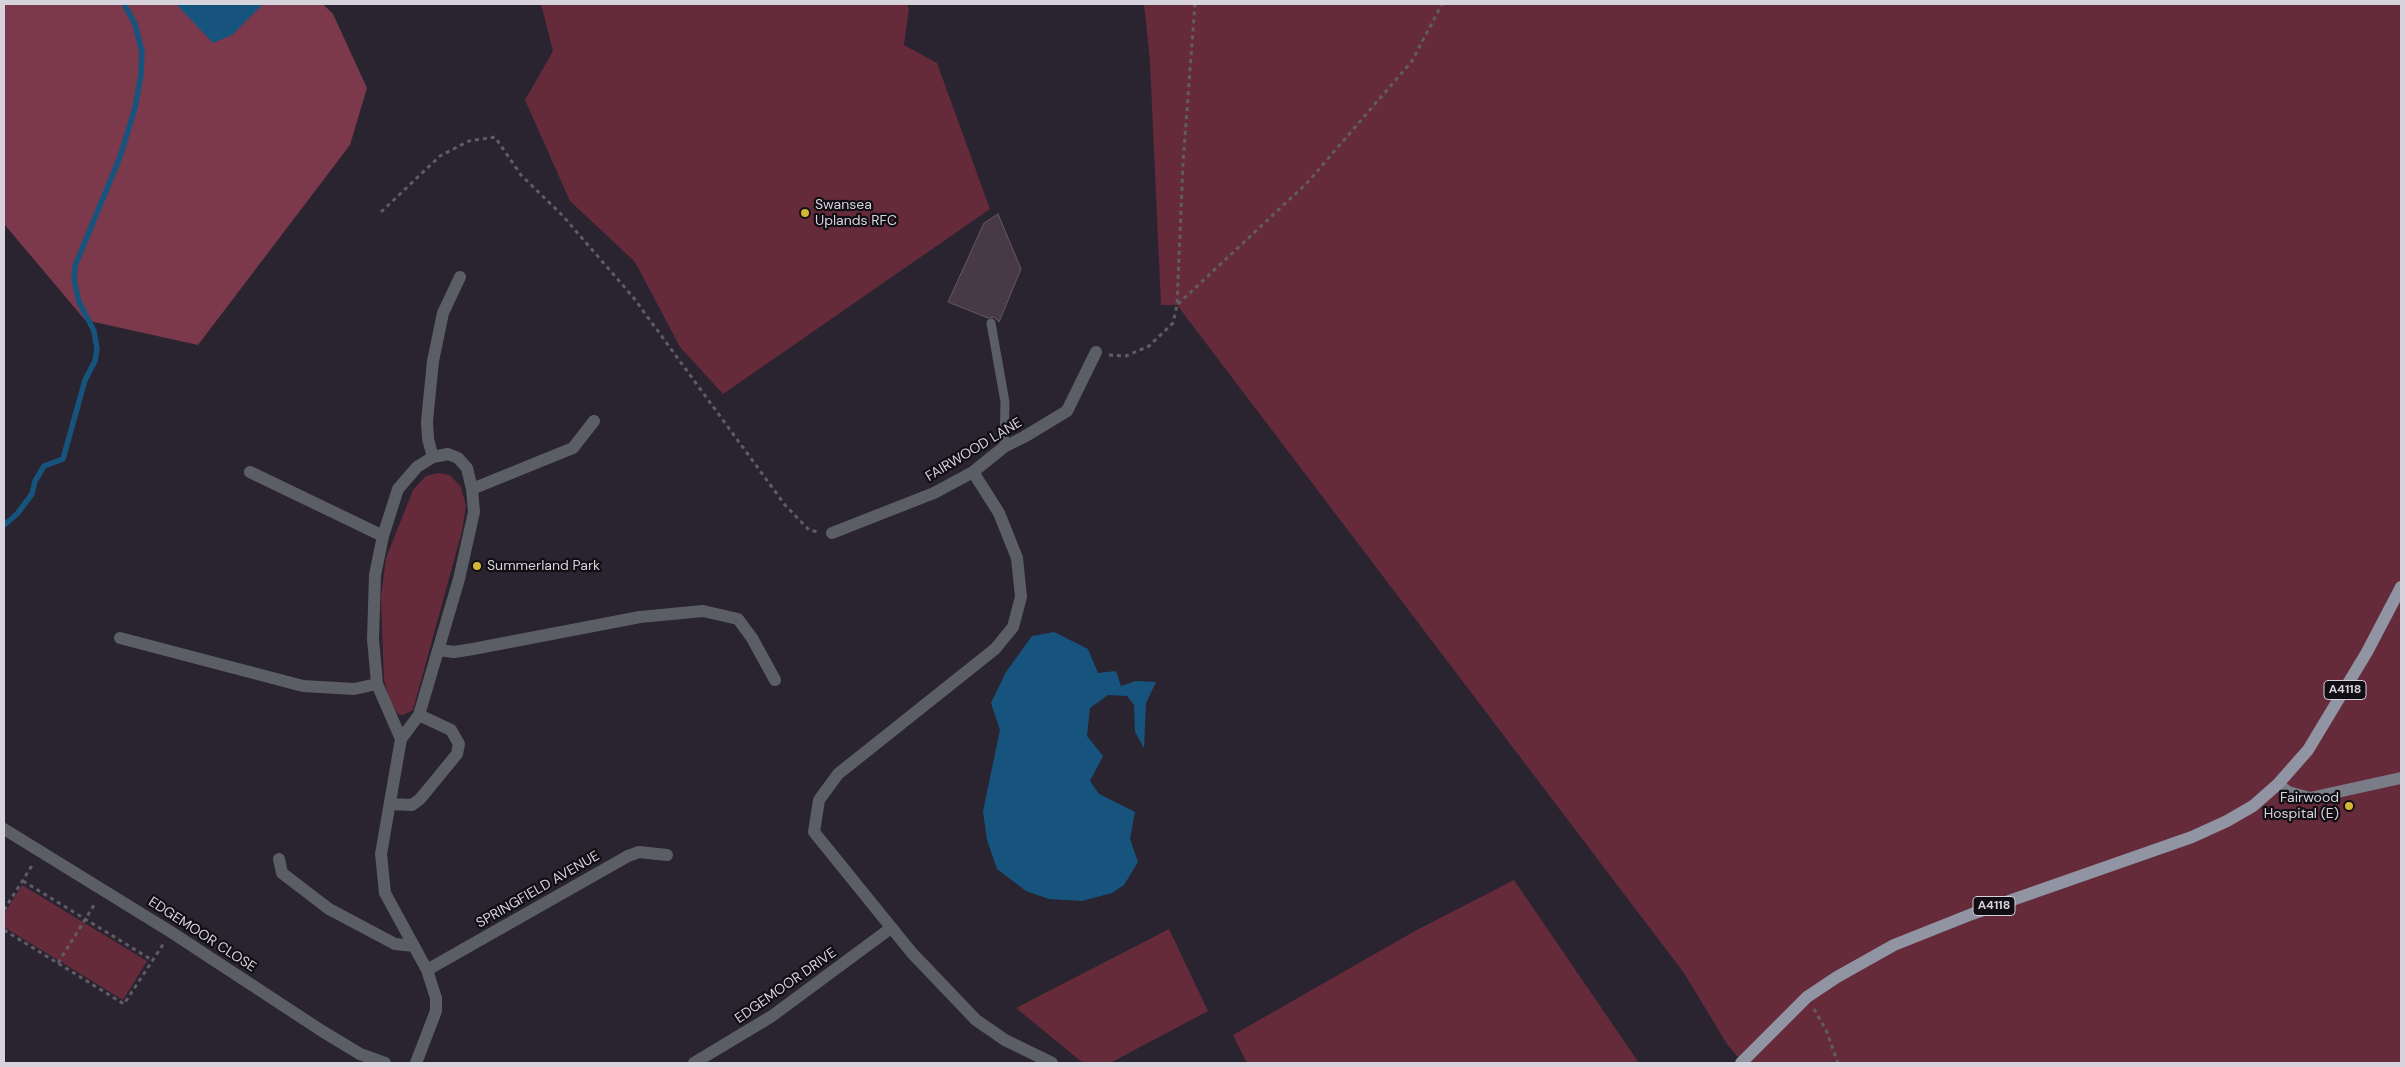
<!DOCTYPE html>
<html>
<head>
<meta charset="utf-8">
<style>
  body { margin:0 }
  #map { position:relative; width:2405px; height:1067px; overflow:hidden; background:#292430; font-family:"DM Sans",sans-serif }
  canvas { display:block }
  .frame { position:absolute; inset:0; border:5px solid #d7d3dc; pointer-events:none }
</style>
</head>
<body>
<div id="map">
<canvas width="2405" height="1067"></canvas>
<div class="frame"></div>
</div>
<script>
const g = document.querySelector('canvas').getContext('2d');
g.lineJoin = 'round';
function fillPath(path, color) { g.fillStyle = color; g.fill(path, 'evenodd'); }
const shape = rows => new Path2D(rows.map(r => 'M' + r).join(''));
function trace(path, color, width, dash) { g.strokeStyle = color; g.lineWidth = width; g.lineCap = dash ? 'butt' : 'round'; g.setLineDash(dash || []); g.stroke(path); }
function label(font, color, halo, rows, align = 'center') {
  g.font = font + ' "DM Sans",sans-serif'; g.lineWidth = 4.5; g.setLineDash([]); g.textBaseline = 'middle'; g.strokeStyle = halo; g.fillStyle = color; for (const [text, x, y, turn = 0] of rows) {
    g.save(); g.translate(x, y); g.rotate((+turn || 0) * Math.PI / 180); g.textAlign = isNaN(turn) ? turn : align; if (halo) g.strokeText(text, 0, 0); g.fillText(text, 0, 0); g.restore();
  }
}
fillPath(shape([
  [541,4,906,4,909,8,904,45,937,63,990,209,723,394,680,347,635,262,570,201,525,100,553,51],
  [1144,4,2401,4,2401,1063,1742,1062,1727,1044,1684,973,1177,305,1161,305,1150,62],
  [438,473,450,475,461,487,466,506,462,531,413,710,403,715,398,714,390,702,384,680,381,596,386,558,413,490,426,476],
  [1514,880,1639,1063,1247,1063,1233,1035,1413,932],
  [22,885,147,961,123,1000,4,927,4,914],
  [1169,929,1208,1011,1110,1063,1083,1063,1016,1008]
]), '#652b3b');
fillPath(shape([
  [4,4,323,4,333,14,367,88,350,145,198,345,85,320,4,224]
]), '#7b394b');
fillPath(shape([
  [176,4,263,4,232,35,213,43],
  [1054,632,1088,649,1098,673,1116,671,1121,686,1136,681,1156,682,1146,703,1144,748,1135,732,1134,705,1127,696,1108,695,1090,708,1087,736,1103,756,1090,781,1099,794,1135,812,1130,839,1138,862,1124,885,1112,893,1082,901,1049,899,1026,891,997,869,987,840,983,811,1000,730,991,703,1006,672,1032,636]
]), '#16547e');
trace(shape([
  [4,525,17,514,32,494,35,481,44,466,63,459,85,380,95,361,97,349,94,331,79,302,74,280,75,266,120,157,135,108,141,75,142,52,135,24,124,4]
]), '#16547e', 5.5);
const building = shape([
  [998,214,1021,269,999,322,994,317,988,318,948,302,984,223,998,214]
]);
fillPath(building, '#473a44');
trace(building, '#665863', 1);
trace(shape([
  [381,212,440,156,469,141,495,137,521,175,562,215,633,297,785,505,809,530,819,532],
  [1178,304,1307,183,1412,61,1442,4],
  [1109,355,1126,356,1149,346,1173,323,1177,305,1183,163,1195,4],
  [23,881,152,960],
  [4,910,33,864],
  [4,930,124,1004,164,943],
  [58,963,96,902],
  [1814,1009,1826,1030,1838,1063]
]), '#605b66', 3, [4, 4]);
trace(shape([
  [991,323,1005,402,1004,447]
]), '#5c5e65', 9);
trace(shape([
  [433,457,428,439,427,421,433,361,443,313,460,277],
  [250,472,383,536],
  [973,472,999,513,1017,558,1021,597,1013,627,995,649,838,774,819,800,814,832,912,953,976,1020,1005,1040,1052,1063],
  [472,489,573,448,594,421],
  [832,533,934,493,973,472,1004,447,1024,437,1067,411,1096,352],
  [120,638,303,686,354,689,377,684],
  [439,650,454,652,473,649,640,617,703,611,738,619,752,638,775,680],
  [401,739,377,684,373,639,375,575,383,536,398,489,417,467,433,457,448,454,458,458,467,468,472,489,474,512,459,579,419,715,401,739,381,854,385,893,427,970,436,998,436,1011,416,1063],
  [390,804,412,805,420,799,457,754,459,744,451,730,419,715],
  [4,829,171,932,322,1031,360,1054,385,1063],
  [279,859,282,873,329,909,395,944,414,946],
  [427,970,628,856,639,852,667,855],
  [694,1063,772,1016,891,928]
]), '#5c5e65', 12);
trace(shape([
  [2278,784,2288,792,2310,798,2401,778]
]), '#7a7d88', 12);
trace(shape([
  [1741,1063,1807,997,1837,977,1894,945,1972,914,2192,837,2227,821,2253,806,2278,784,2308,750,2367,652,2401,587]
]), '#9195a3', 12);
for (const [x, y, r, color] of [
  [805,213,5,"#d5b535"],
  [477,566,5,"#d5b535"],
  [2349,806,5,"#d5b535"]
]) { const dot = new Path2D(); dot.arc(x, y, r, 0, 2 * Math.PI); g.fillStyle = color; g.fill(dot); trace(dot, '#110e14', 2); }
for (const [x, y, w] of [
  [2345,690,42],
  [1994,906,42]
]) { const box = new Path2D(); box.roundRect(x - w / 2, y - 9.5, w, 19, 4); g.fillStyle = '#110e14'; g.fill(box); trace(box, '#d7d3dc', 1); }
label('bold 12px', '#d7d3dc', null, [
  ["A4118",2345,690],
  ["A4118",1994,906]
]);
label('14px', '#d7d3dc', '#110e14', [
  ["Swansea",815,205],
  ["Uplands RFC",815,221],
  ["Summerland Park",487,566],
  ["Fairwood",2339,798,"right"],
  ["Hospital (E)",2339,814,"right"]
], 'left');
label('14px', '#d7d3dc', '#110e14', [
  ["FAIRWOOD LANE",974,450,-31],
  ["SPRINGFIELD AVENUE",538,890,-30],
  ["EDGEMOOR CLOSE",202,935,33],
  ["EDGEMOOR DRIVE",786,986,-35]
]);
</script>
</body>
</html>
